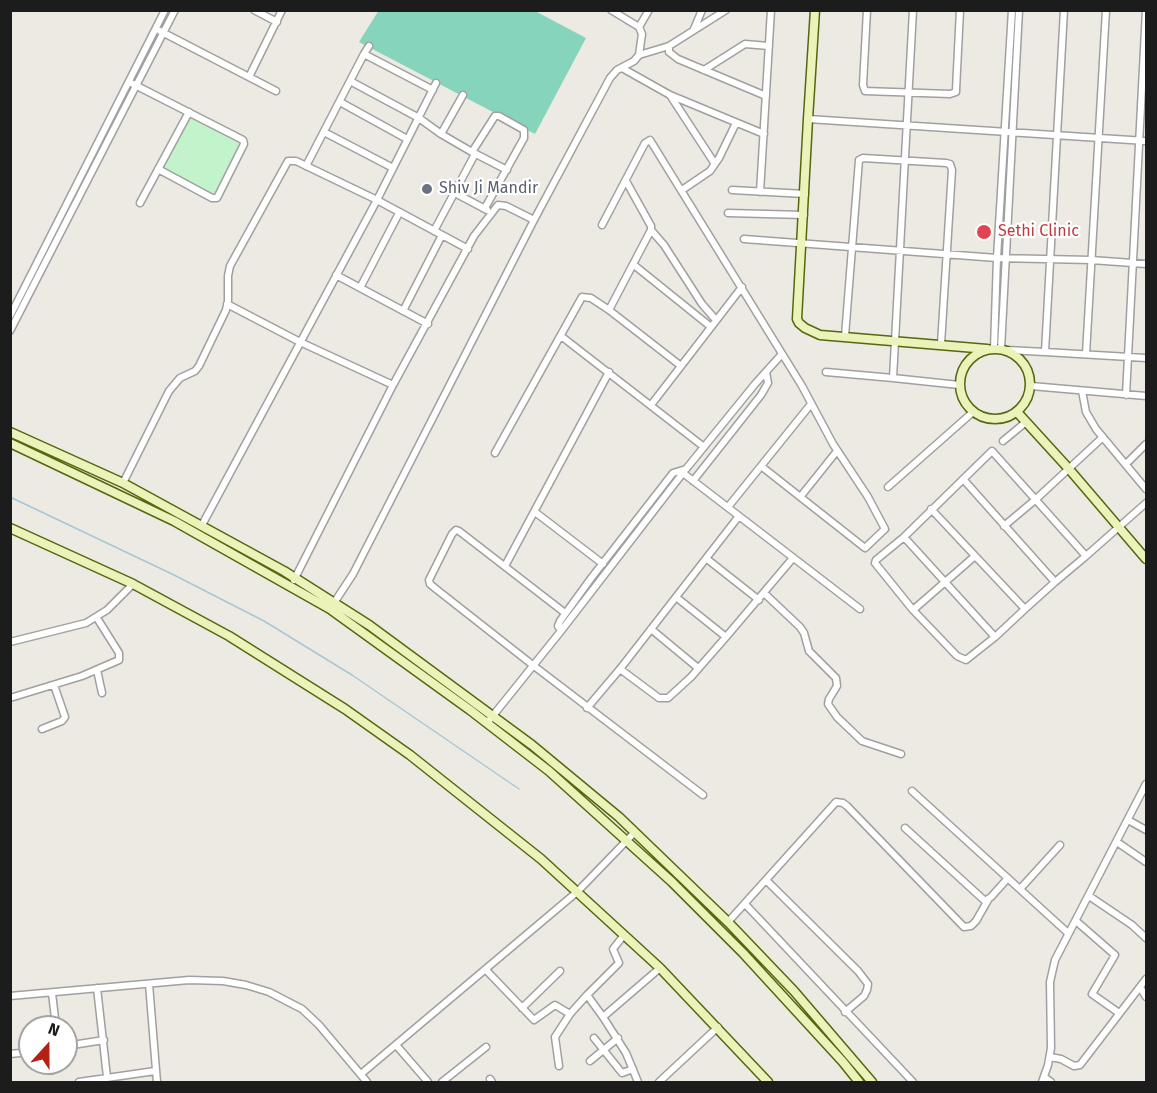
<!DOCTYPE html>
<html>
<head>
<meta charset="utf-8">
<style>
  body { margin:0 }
  #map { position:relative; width:1157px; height:1093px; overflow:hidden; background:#eceae2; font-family:"Fira Sans",sans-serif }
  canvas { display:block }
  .frame { position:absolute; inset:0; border:12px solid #1c1c1c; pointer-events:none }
  .north { position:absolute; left:18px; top:1015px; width:60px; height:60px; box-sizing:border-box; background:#fff; border:2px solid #a4a4a4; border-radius:50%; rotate:21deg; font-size:16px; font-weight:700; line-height:24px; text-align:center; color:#1c1c1c }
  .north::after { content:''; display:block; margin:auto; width:21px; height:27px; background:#b52013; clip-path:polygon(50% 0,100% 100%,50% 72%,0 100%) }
</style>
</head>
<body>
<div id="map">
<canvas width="1157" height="1093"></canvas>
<div class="frame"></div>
<div class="north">N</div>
</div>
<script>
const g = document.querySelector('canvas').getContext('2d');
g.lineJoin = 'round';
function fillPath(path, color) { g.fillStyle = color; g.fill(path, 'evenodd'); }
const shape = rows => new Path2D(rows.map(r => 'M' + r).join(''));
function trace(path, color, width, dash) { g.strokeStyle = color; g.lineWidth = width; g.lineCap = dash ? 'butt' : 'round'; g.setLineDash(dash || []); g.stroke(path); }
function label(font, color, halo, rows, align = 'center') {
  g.font = font + ' "Fira Sans",sans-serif'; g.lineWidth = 4.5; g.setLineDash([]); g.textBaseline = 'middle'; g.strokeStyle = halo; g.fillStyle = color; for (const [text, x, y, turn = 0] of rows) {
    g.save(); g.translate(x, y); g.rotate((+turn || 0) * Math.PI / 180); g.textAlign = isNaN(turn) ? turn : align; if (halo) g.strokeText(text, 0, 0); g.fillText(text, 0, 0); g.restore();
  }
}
fillPath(shape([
  [190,116,241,143,214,195,163,168]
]), '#c3f3ca');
fillPath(shape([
  [379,10,535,11,586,38,535,134,359,42]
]), '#87d4bd');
trace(shape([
  [10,497,172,574,264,621,352,675,519,789]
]), '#a7c7d6', 1.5);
const street = shape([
  [254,10,277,22],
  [867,10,863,85,865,91,950,94,956,92,956,90,960,10],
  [913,10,893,378,959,385],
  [639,27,649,10],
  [694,29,702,10],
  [160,31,276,91],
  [669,46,669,52,678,59,766,96],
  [364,54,369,46],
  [639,55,669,46,726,10],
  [622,68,670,95,764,134],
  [704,70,745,44,769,46],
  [249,77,282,10],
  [350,81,419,118,441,134,472,152,507,170],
  [133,84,243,140,244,144,217,198,212,198,158,169],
  [670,95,715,164],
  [340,102,407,139],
  [808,119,1146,141],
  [324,132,393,168],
  [441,134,463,95],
  [472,152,495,116,499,116,524,130,524,138,485,208],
  [306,166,364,54,433,90],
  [626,181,651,226,651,230,664,245,702,304,716,320],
  [682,190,710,171,719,158,736,123],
  [732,190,805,194],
  [453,192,487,210],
  [760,192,771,10],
  [140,203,189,112],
  [728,213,804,215],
  [602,225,645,143,650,140,802,386,833,444,868,497,885,529,865,548,761,466],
  [434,231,475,154],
  [744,239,997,258,1091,260,1146,264],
  [634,265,711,327],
  [336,275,428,324],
  [360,288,399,213],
  [227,304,300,342,393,385],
  [609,310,651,230],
  [403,311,442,235],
  [10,316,165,10],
  [10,331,175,10],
  [561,336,704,447],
  [845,336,859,160,863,158,946,163,950,164,952,170,941,344],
  [994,348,997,258,1012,10],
  [1001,349,1019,10],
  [1007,350,1045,352,1064,10],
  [1045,352,1146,358],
  [1086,354,1106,10],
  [826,372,893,378],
  [1031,386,1146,396],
  [1082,391,1086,412,1096,429,1146,489],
  [1126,395,1146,10],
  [651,405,742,287],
  [1003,441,1026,422],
  [495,453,582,297,591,298,609,310,681,366],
  [1126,464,1146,444],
  [683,473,860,609],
  [963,479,1055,582],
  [693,481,761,395,768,383,766,372],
  [123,483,169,391,180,378,195,371,199,366,226,310,228,301,228,276,230,266,288,161,296,161,377,200,468,249],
  [888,487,973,412],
  [801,496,837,451],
  [728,507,811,404],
  [931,509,1025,609],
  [535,512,603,564],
  [202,525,377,200,436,83],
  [1004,526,1035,500,1103,437],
  [904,537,995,637],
  [1086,556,992,451,904,537,876,560,875,563,913,610,957,656,966,660,995,637,1025,609,1055,582,1086,556,1146,503],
  [707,559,759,600],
  [505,566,609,372],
  [294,580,393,385,474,236,498,205,506,206,534,220],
  [764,593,800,627,804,633,809,651,836,678,837,686,829,699,828,704,837,717,862,741,901,754],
  [676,597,726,637],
  [332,606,353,574,534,220,610,78,617,70,634,61,639,55,642,34,639,27,611,10],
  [913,610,975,556],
  [565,613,459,531,456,530,452,534,429,580,430,584,436,589,534,666,703,795],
  [651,629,698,668],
  [561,631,558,626,560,621,592,577,673,473,686,469],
  [10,642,86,623,107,610,133,584],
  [620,669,659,698,668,698,691,677,726,637,793,558],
  [97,670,102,693],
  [10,698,82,676,119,660,119,653,97,618],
  [587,708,620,669,739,516],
  [487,723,561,631,686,469,755,384,782,354],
  [42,729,62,721,65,717,54,685],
  [912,791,1068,933],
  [1128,820,1146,830],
  [905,828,985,901,991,897,1008,878],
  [1117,842,1146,862],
  [767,881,858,971,868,984,867,990,864,996,845,1012],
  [1020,889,1060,845],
  [1089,896,1132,925,1146,938],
  [745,904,913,1082],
  [1076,921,1115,955,1092,994,1119,1013],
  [728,922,836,802,843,803,847,806,964,927,971,926,976,921,988,900],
  [486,970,534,1020,555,1005,570,1014],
  [149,984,157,1082],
  [1140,987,1146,997],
  [97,988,107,1077],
  [52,993,56,1027],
  [10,996,189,980,223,981,246,985,269,992,302,1009,319,1025,367,1082],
  [522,1008,560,971],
  [603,1017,587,995,619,963,613,949,624,935],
  [594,1038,622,1073,633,1069],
  [396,1045,428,1082],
  [66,1046,104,1040],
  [10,1054,30,1052],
  [1050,1057,1061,1059,1074,1066,1080,1065,1146,979],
  [590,1061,618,1038],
  [559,1066,555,1037,570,1014,587,995],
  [361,1074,577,892,635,832],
  [1044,1077,1051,1082],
  [490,1079,492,1082],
  [79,1082,155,1071],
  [442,1082,486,1047],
  [638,1082,626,1053,603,1017,660,968],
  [659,1082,718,1027],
  [1042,1082,1048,1065,1051,1048,1050,982,1055,960,1146,784]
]);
const secondary = shape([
  [815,10,808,119,797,319,799,323,805,328,820,335,987,349],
  '960 384a35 35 0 1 1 70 0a35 35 0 1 1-70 0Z',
  [1017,412,1069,469,1146,559],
  [10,432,123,483,284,571,369,625,532,745,619,817,728,922,794,991,872,1082],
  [10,443,174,521,330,609,470,710,549,771,672,882,743,953,843,1062,859,1082],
  [10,528,133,584,229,636,345,709,410,755,541,859,660,968,768,1082]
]);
trace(street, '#a0a0a0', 9);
trace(secondary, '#56670f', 11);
trace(street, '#fff', 6);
trace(secondary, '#ebf2ba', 8);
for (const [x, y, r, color] of [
  [427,189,6,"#6b7280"],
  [984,232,8,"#e0444e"]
]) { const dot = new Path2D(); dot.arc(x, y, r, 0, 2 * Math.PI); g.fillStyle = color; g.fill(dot); trace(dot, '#fff', 2); }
label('16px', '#5b616d', '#fff', [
  ["Shiv Ji Mandir",439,189]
], 'left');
label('16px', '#be3a42', '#fff', [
  ["Sethi Clinic",998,232]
], 'left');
</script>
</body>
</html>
